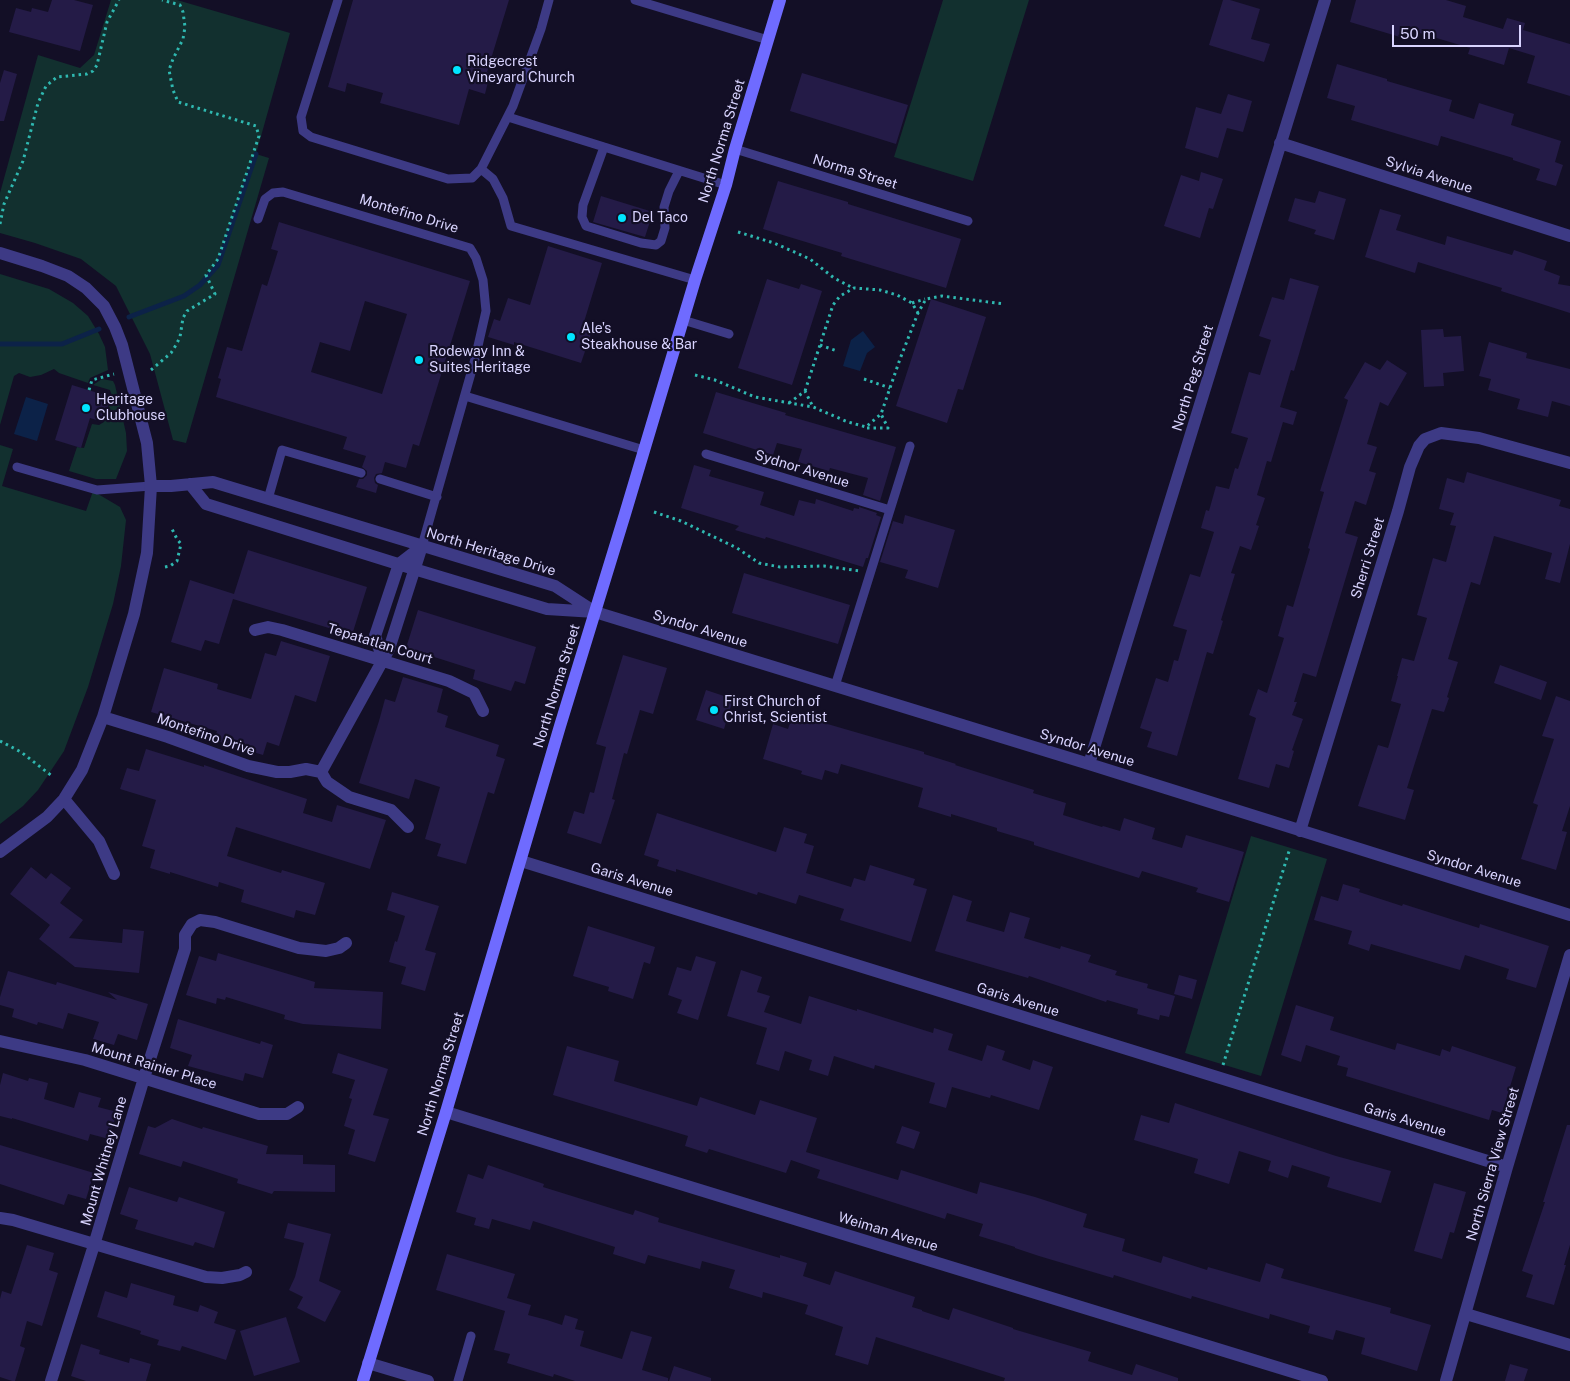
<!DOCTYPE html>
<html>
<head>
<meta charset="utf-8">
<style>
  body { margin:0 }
  #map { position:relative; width:1570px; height:1381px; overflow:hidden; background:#130f26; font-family:"Public Sans",sans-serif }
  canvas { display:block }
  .scale { position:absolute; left:1392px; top:25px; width:129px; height:22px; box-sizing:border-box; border:2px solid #d9d4ff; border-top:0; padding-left:6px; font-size:15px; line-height:18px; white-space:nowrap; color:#d9d4ff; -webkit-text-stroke:4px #130f26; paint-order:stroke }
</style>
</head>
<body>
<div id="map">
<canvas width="1570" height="1381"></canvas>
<div class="scale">50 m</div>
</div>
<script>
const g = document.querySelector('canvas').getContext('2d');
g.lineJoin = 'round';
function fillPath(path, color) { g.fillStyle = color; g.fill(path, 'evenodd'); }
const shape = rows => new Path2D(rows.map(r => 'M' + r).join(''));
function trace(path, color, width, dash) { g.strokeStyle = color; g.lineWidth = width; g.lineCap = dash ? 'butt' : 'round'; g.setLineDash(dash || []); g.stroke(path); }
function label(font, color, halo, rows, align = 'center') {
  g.font = font + ' "Public Sans",sans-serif'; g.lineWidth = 4.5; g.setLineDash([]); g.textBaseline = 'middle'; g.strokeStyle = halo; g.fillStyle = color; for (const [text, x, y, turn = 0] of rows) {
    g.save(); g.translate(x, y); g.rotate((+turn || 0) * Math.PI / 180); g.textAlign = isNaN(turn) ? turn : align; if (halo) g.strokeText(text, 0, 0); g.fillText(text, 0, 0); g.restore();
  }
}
fillPath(shape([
  [111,0,177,0,290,33,256,154,269,158,186,443,173,440,150,354,116,286,81,259,35,243,0,233,0,193,38,55,80,68,94,55],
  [943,0,1029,0,973,181,894,157],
  [0,274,49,289,73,303,88,316,99,334,105,347,108,370,90,378,88,383,59,373,54,369,41,375,30,377,19,373,14,376,0,425],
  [102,379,113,381,115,385,126,433,127,451,116,479,96,479,69,471,77,447,84,448,92,424,99,425,104,422,112,396,110,390,93,385],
  [0,445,13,449,2,486,86,511,93,491,120,507,126,520,121,566,113,604,88,687,64,751,38,790,23,806,0,824],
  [1251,836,1327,859,1261,1076,1185,1053]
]), '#12302f');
fillPath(shape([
  [863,331,875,347,867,353,860,371,843,366,851,340],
  [26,397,48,404,37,441,14,434]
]), '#0c2248');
trace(shape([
  [129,317,184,296,200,285,218,265,256,154],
  [0,344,62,344,99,329]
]), '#0c2248', 5);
fillPath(shape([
  [52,0,74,0,93,5,80,51,9,32,16,8,31,12,32,8,48,12],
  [353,0,509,0,487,72,490,74,485,94,469,89,459,125,380,103,383,93,347,83,345,92,328,87],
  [1223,0,1230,0,1260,9,1251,39,1270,44,1264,62,1209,45],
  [1356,0,1446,0,1466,6,1463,17,1503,29,1507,18,1525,23,1523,30,1570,44,1570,96,1527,83,1535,56,1509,48,1504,65,1468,54,1470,48,1403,28,1400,37,1350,22],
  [1337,64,1387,79,1387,81,1452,100,1449,111,1474,119,1479,103,1514,114,1511,125,1561,141,1555,162,1563,165,1556,186,1536,180,1540,169,1513,160,1513,158,1441,136,1438,146,1351,120,1355,106,1327,98],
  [4,70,17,74,4,121,0,121,0,83],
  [802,73,908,105,896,144,790,111],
  [1228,94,1252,101,1243,132,1227,128,1218,158,1185,148,1196,107,1221,114],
  [1201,172,1223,179,1213,209,1209,208,1200,238,1164,226,1181,175,1199,181],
  [778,181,848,202,848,204,961,239,946,288,841,256,842,253,763,229],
  [1319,191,1346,199,1334,240,1314,234,1316,230,1288,221,1295,198,1315,203],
  [601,196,653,212,645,237,593,222],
  [1380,209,1401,215,1396,230,1445,245,1447,236,1512,255,1514,250,1547,261,1544,270,1560,276,1558,284,1570,286,1570,313,1501,291,1502,288,1418,262,1415,273,1365,257],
  [279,222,470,281,419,446,413,444,406,468,385,462,382,473,376,474,374,478,375,483,378,485,376,493,356,487,359,479,363,479,367,475,367,471,362,467,366,456,343,449,347,437,216,397,221,379,218,378,227,347,242,351,262,284,267,286,278,251,271,249],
  [365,301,407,314,382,394,311,372,320,342,350,351],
  [548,246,602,263,584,322,594,325,581,363,514,342,514,345,488,337,494,319,500,321,508,298,530,305],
  [1290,278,1319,286,1294,371,1291,370,1280,407,1297,412,1293,425,1283,422,1271,462,1267,461,1257,495,1265,498,1256,525,1259,526,1251,550,1240,546,1231,573,1235,574,1221,620,1223,621,1213,654,1207,652,1177,756,1147,747,1152,732,1140,728,1156,678,1168,682,1174,660,1178,661,1187,630,1173,626,1190,574,1200,577,1214,532,1201,528,1206,510,1209,511,1216,486,1229,489,1235,468,1238,469,1248,438,1231,433,1249,372,1260,375,1271,340,1259,336,1272,297,1284,300],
  [767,279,799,289,801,284,822,291,792,385,738,368],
  [931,299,986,317,963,390,958,389,947,423,896,406],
  [1443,329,1444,337,1461,336,1464,371,1443,373,1444,386,1424,387,1421,330],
  [1489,342,1527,353,1526,358,1570,369,1570,406,1552,401,1548,417,1517,409,1520,399,1488,390,1491,379,1479,376],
  [1387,360,1407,373,1388,406,1380,402,1367,444,1377,447,1369,471,1376,473,1366,505,1355,501,1345,533,1358,537,1316,677,1303,673,1294,702,1297,702,1292,715,1303,719,1292,750,1294,751,1289,768,1276,764,1269,788,1238,779,1256,718,1249,715,1258,689,1267,693,1284,638,1278,636,1287,605,1293,607,1310,549,1308,548,1324,492,1320,491,1348,400,1344,398,1365,362,1380,370],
  [72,385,111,397,103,422,90,418,81,448,55,440],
  [716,392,786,413,785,415,896,447,880,501,863,495,868,478,830,468,829,471,798,462,802,449,777,443,773,455,703,433],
  [694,465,711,470,709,476,764,492,760,505,794,516,799,500,815,504,816,499,853,511,854,508,859,509,859,507,877,513,876,515,881,517,868,558,866,558,863,567,766,537,765,539,735,530,739,526,681,508],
  [1467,472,1561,500,1559,506,1570,509,1570,544,1560,583,1545,579,1552,553,1494,536,1480,585,1471,582,1448,659,1458,662,1447,697,1449,698,1444,712,1432,709,1407,788,1414,790,1405,820,1358,806,1378,745,1388,748,1401,704,1391,701,1398,676,1397,676,1402,658,1414,661,1427,618,1417,615,1433,558,1446,562,1456,526,1450,525,1454,513,1439,509,1447,478,1464,483],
  [905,515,955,530,938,588,905,578,908,570,880,562,893,521,903,524],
  [248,550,367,587,352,635,233,599,219,644,205,640,201,651,171,642,190,580,234,594],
  [744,573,850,605,838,644,732,613],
  [418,610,536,647,525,684,515,681,511,691,473,679,475,670,406,648],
  [281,641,330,656,316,702,295,695,279,746,267,742,263,755,214,740,217,731,151,712,164,668,218,684,217,689,251,699,265,653,276,656],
  [623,655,667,668,653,714,640,710,627,754,624,753,612,799,615,800,601,844,567,833,574,811,584,814,590,792,594,793,606,747,596,744],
  [1500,665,1547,682,1541,700,1494,683],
  [403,677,443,689,437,712,448,716,445,727,499,745,496,756,505,759,494,794,488,792,466,864,437,856,441,844,425,839,440,787,415,779,409,799,359,783,379,721,385,699,395,702],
  [706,690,733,699,724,729,696,720],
  [1556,696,1570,701,1570,806,1562,831,1567,832,1556,870,1521,859,1538,805,1533,803,1554,739,1542,736],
  [793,714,924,752,924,754,956,764,955,765,1034,790,1033,793,1066,803,1063,815,1102,827,1103,826,1120,831,1124,818,1155,828,1152,839,1182,848,1186,835,1244,852,1229,902,1196,892,1198,888,1142,871,1139,878,1034,845,1034,842,997,831,997,828,951,814,951,817,918,807,923,788,841,764,838,774,825,770,822,780,801,774,802,771,763,759,773,724,788,729],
  [146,749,204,767,204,765,307,799,303,813,332,822,337,805,386,820,370,869,236,827,227,856,281,873,282,870,325,883,315,915,296,910,294,918,241,902,244,890,219,882,218,887,170,872,170,874,150,868,155,850,142,846,156,800,120,789,127,768,139,771],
  [657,813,776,852,784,827,807,834,804,843,814,846,806,873,851,887,854,878,865,881,870,865,915,879,913,885,927,889,911,942,840,920,844,909,799,895,796,904,758,892,757,895,676,869,676,872,657,866,659,860,644,855],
  [31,867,46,879,51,873,71,888,60,903,83,920,69,938,122,943,123,929,144,931,139,973,75,967,39,939,50,925,10,894],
  [1343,884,1360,889,1359,892,1402,906,1403,904,1479,928,1480,924,1549,946,1536,988,1506,979,1509,969,1465,955,1460,970,1371,944,1369,951,1348,944,1352,931,1314,920,1321,896,1338,901],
  [392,892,439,906,425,950,436,953,425,991,401,984,406,967,389,962,395,941,397,942,405,916,387,910],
  [953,895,972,901,966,921,1004,932,1010,912,1030,918,1024,938,1060,949,1061,946,1091,955,1088,962,1117,971,1115,975,1148,984,1147,988,1175,996,1169,1017,1160,1015,1159,1020,1137,1014,1138,1009,1107,1000,1106,1002,1029,976,1028,978,935,951],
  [588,926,655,947,650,964,644,962,633,999,608,991,609,987,573,976],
  [218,953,315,982,314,988,383,992,381,1029,303,1024,284,1019,285,1015,226,997,225,1000,217,998,216,1004,186,995,199,956,216,961],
  [696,956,716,962,698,1020,677,1013,682,1000,668,995,677,967,691,971],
  [741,970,762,977,757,992,770,996,764,1012,801,1024,809,996,857,1011,857,1009,933,1033,934,1028,953,1034,948,1050,982,1061,987,1045,1005,1051,1002,1060,1030,1070,1033,1060,1053,1067,1039,1110,991,1095,990,1098,952,1087,946,1108,929,1103,935,1083,875,1065,874,1069,834,1056,828,1076,809,1070,812,1060,785,1051,779,1071,756,1064,767,1028,727,1016],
  [8,971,56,985,57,982,117,1000,108,992,148,1004,137,1040,118,1034,114,1045,93,1039,99,1022,68,1013,63,1029,38,1022,37,1025,12,1017,14,1009,0,1005,0,997],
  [1179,975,1197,980,1192,999,1174,994],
  [1296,1005,1334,1017,1330,1030,1395,1050,1397,1043,1440,1056,1442,1049,1450,1052,1452,1046,1516,1067,1502,1113,1492,1110,1489,1120,1346,1076,1348,1068,1337,1065,1340,1056,1306,1045,1301,1062,1281,1055],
  [178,1019,260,1044,261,1041,273,1045,263,1078,245,1073,243,1081,188,1066,192,1055,170,1048],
  [567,1046,619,1061,614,1081,697,1106,700,1097,755,1115,760,1100,817,1118,806,1152,898,1180,901,1170,977,1194,980,1182,1035,1197,1087,1214,1083,1227,1125,1239,1122,1251,1161,1263,1163,1256,1207,1270,1208,1267,1260,1282,1266,1263,1284,1269,1281,1278,1391,1308,1390,1313,1431,1325,1417,1371,1361,1354,1365,1338,1336,1330,1333,1340,1308,1333,1310,1326,1270,1314,1269,1319,1192,1296,1191,1299,1114,1275,1113,1278,1039,1256,1015,1248,1015,1247,979,1236,983,1224,947,1213,945,1219,817,1178,820,1170,791,1160,786,1173,709,1149,707,1153,685,1146,688,1136,553,1095],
  [338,1053,388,1069,373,1115,389,1119,375,1162,348,1154,355,1130,344,1126,352,1099,349,1098,355,1080,332,1073],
  [3,1073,28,1081,29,1078,48,1083,44,1099,74,1108,79,1092,101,1098,98,1107,117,1112,109,1139,90,1134,88,1141,12,1118,12,1119,0,1116,0,1085],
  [1175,1103,1336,1156,1391,1171,1381,1203,1327,1187,1330,1177,1292,1165,1288,1178,1268,1171,1271,1161,1239,1151,1229,1184,1194,1173,1198,1159,1134,1140,1141,1115,1169,1123],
  [172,1119,202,1129,203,1127,268,1146,266,1154,303,1155,303,1164,335,1165,335,1192,274,1191,272,1194,237,1183,238,1179,183,1161,181,1167,139,1154,148,1126,155,1128],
  [1567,1125,1570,1125,1570,1245,1564,1265,1566,1265,1554,1305,1526,1297,1533,1275,1522,1271,1545,1202,1543,1202],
  [902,1126,920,1132,914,1149,896,1143],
  [0,1145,94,1173,86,1199,68,1194,64,1205,0,1184],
  [488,1165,544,1184,543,1187,633,1215,635,1210,659,1218,658,1222,780,1258,780,1255,807,1263,803,1276,830,1285,835,1271,915,1297,912,1307,922,1310,922,1311,949,1320,953,1308,1013,1328,1013,1329,1091,1352,1088,1361,1132,1375,1136,1364,1178,1378,1178,1381,1004,1381,1005,1378,876,1337,868,1365,835,1355,843,1327,805,1314,808,1305,763,1292,762,1298,729,1288,735,1270,702,1261,700,1269,648,1255,645,1264,613,1254,615,1247,533,1221,530,1230,492,1219,489,1229,474,1225,476,1218,456,1212,468,1174,483,1179],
  [1434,1183,1466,1192,1454,1233,1450,1232,1442,1259,1414,1251],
  [129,1187,177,1202,179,1197,225,1212,214,1248,195,1242,193,1246,135,1229,138,1220,120,1214],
  [288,1223,331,1234,319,1281,341,1291,325,1322,297,1308,303,1297,289,1290,295,1277,304,1243,284,1238],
  [27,1245,54,1253,49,1270,58,1273,42,1326,27,1321,20,1346,25,1348,15,1381,12,1381,0,1377,0,1299,2,1291,11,1294],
  [447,1254,515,1274,507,1298,531,1305,528,1315,547,1320,562,1325,565,1315,578,1319,575,1329,584,1331,580,1346,622,1359,631,1331,652,1337,642,1370,668,1378,668,1381,575,1381,554,1374,553,1377,507,1363,510,1354,494,1350,505,1311,436,1290],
  [131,1283,175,1296,173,1305,198,1312,200,1305,218,1312,214,1323,236,1330,226,1360,182,1346,180,1351,157,1345,159,1340,140,1334,141,1331,97,1317,105,1291,127,1298],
  [286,1317,300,1362,254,1376,240,1331],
  [81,1344,100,1350,99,1354,129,1363,130,1358,151,1364,146,1381,86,1381,71,1376],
  [1510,1364,1528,1369,1524,1381,1505,1381],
  [674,1366,711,1378,711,1381,669,1381]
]), '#241b47');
trace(shape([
  [0,224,4,204,23,161,38,103,46,86,57,77,87,74,93,71,97,65,107,22,119,0],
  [738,232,774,243,810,259,834,278,853,288],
  [912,303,925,299],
  [820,345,837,351],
  [151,370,171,353,176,345,180,337,183,318,187,311,215,294,206,275,218,259,259,136,256,126,178,102,173,90,169,70,173,59,183,39,185,27,183,12,180,5,162,0],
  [695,375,715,380,755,397,813,407,848,422,866,427,881,414,900,359,918,313,926,299,942,296,1004,304],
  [864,379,890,388],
  [89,390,92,380,114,374],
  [805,391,833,305,840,296,854,288,880,290,897,295,912,303,918,313],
  [789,403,805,391,813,407],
  [867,428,888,428,881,414],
  [654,512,681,521,737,548,759,563,780,567,824,566,860,571],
  [165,567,170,566,177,561,181,544,177,539,172,529],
  [0,741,21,752,52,776],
  [1223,1065,1290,848]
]), '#2fb8b0', 3, [2.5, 4]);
trace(shape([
  [338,0,301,117,303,131,311,137,448,179,472,178,481,169,513,106,541,29,549,0],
  [635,0,768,40],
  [508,117,726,185],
  [604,147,583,205,582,217,586,226,641,243,656,245,661,241,665,228,664,207,669,191,679,171],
  [735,149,968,221],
  [481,169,493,179,503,198,511,226,695,280],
  [258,219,265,199,273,193,283,192,470,248,476,258,483,280,486,311,475,359,422,546],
  [683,320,729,334],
  [465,396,644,450],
  [706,454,890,510],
  [17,467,97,490,151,486],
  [380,479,437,497],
  [268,499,282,450,361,473],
  [835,686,910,446],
  [458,1381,471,1336]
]), '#3d3a85', 9);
trace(shape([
  [1280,143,1570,236],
  [0,253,42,266,68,276,86,288,104,306,115,327,122,345,147,443,151,486,147,553,134,614,103,717,82,770,64,799,47,817,0,852],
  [190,484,206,504,414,569,547,609,595,612,1089,764,1570,915],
  [151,486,171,486,213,482,555,586,595,612],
  [255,630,268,627,282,630,449,681,474,693,483,711],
  [383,660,375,636,399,564,421,547],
  [103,717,168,737,248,766,277,772,290,772,306,769,321,772,389,649,422,546],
  [1089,764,1325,0],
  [321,772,327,782,349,797,391,810,408,827],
  [64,799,99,841,114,874],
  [1300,831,1398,511,1410,467,1419,446,1425,439,1441,433,1479,438,1570,463],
  [521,861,1507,1167],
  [0,1041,85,1060,259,1114,287,1114,298,1107],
  [446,1112,1322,1381],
  [0,1218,13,1220,206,1277,222,1278,240,1275,246,1272],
  [1466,1314,1570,1345],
  [368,1363,428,1381],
  [51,1381,94,1245,144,1078,185,949,185,935,192,924,200,920,215,922,299,948,326,951,339,948,346,943],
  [1446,1381,1507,1167,1570,955]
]), '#3d3a85', 12);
trace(shape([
  [363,1381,446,1112,560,726,625,514,695,280,726,185,735,149,780,0]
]), '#6f6bff', 12);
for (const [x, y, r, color] of [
  [457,70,5,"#00e5ff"],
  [622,218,5,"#00e5ff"],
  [571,337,5,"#00e5ff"],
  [419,360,5,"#00e5ff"],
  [86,408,5,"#00e5ff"],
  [714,710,5,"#00e5ff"]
]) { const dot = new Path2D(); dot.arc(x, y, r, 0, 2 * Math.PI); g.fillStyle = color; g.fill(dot); trace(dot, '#130f26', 2); }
label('14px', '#d9d4ff', '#130f26', [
  ["Ridgecrest",467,62],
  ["Vineyard Church",467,78],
  ["Del Taco",632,218],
  ["Ale's",581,329],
  ["Steakhouse & Bar",581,345],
  ["Rodeway Inn &",429,352],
  ["Suites Heritage",429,368],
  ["Heritage",96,400],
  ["Clubhouse",96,416],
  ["First Church of",724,702],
  ["Christ, Scientist",724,718]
], 'left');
label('14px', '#d9d4ff', '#130f26', [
  ["North Norma Street",722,141,-73],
  ["Norma Street",855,172,17],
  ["Sylvia Avenue",1429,175,18],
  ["Montefino Drive",409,214,17],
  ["North Peg Street",1193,378,-73],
  ["Sydnor Avenue",802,469,17],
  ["North Heritage Drive",491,552,17],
  ["Sherri Street",1368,558,-73],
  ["Syndor Avenue",700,629,17],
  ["Tepatatlan Court",380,644,17],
  ["North Norma Street",557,686,-73],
  ["Montefino Drive",206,735,19],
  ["Syndor Avenue",1087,748,17],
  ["Syndor Avenue",1474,869,17],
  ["Garis Avenue",632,880,17],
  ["Garis Avenue",1018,1000,17],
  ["Mount Rainier Place",154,1066,17],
  ["North Norma Street",441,1074,-73],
  ["Garis Avenue",1405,1120,17],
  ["Mount Whitney Lane",104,1161,-74],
  ["North Sierra View Street",1493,1164,-74],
  ["Weiman Avenue",888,1232,17]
]);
</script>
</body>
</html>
